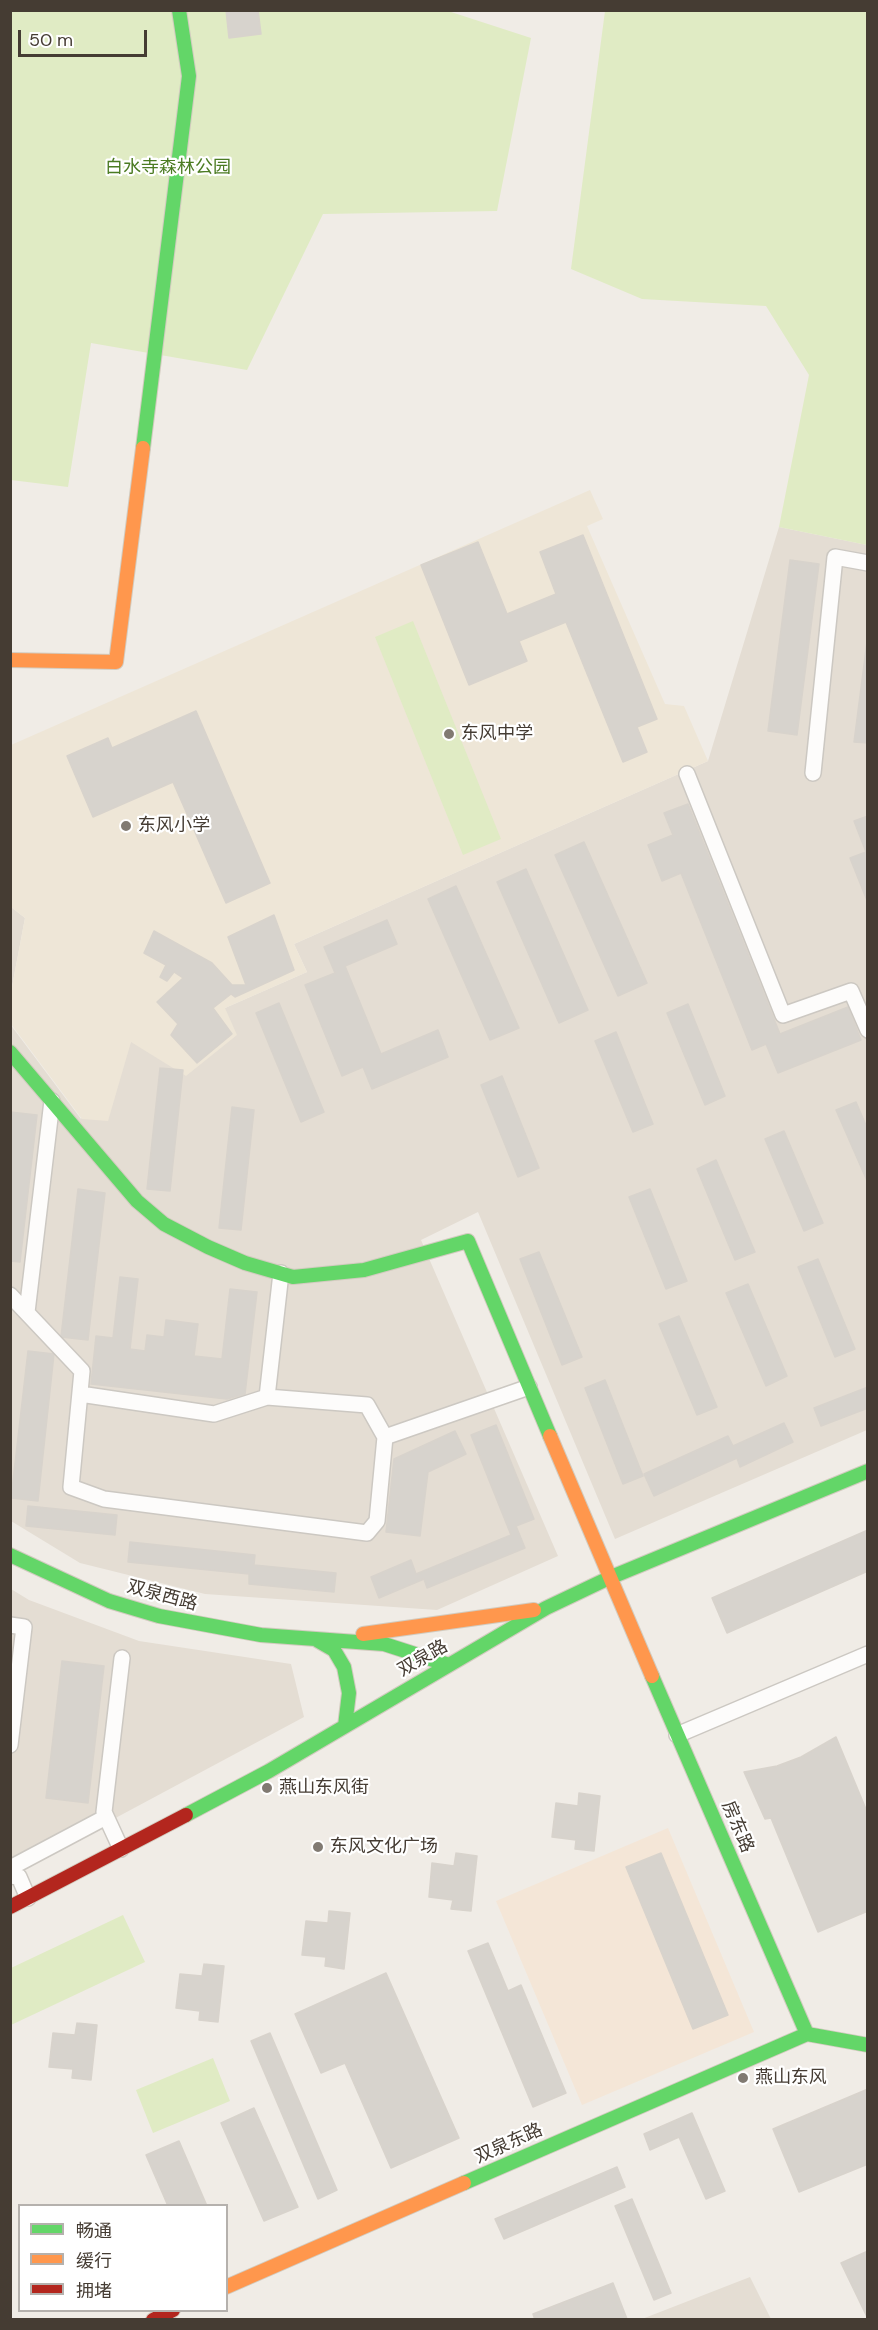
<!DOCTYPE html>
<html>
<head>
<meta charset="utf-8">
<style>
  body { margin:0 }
  #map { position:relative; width:878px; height:2330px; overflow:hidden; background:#f0ece6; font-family:"DM Sans","Noto Sans SC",sans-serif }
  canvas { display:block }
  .frame { position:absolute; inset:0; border:12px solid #453c33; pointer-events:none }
  .legend { position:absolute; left:18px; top:2204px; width:210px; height:108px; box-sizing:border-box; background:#fff; border:2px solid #b5b1ad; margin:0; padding:8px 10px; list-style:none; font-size:18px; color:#453c33 }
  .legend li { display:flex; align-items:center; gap:12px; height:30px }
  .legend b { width:30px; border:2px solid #b5b1ad }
  .scale { position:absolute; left:18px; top:30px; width:129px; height:27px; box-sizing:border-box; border:3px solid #453c33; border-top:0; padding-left:8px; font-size:18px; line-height:21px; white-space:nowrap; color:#453c33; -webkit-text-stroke:4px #fff; paint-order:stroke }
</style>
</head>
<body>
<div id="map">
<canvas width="878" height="2330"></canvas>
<div class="frame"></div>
<ul class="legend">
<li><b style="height:8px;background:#63d668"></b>畅通</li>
<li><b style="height:8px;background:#ff974d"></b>缓行</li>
<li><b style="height:8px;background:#b3261e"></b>拥堵</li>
</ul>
<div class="scale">50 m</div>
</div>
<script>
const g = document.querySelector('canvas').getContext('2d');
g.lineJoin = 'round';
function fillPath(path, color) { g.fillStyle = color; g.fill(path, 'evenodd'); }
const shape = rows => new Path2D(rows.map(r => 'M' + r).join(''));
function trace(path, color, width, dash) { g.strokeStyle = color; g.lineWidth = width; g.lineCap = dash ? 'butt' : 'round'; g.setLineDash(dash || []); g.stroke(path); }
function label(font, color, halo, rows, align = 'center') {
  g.font = font + ' "DM Sans","Noto Sans SC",sans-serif'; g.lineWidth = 4.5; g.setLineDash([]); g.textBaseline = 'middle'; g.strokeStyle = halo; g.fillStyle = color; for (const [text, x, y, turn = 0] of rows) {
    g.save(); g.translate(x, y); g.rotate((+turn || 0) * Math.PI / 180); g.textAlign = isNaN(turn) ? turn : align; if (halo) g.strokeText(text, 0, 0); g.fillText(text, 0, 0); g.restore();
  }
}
fillPath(shape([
  [779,527,867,545,867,1430,615,1539,478,1212,421,1240,558,1556,437,1610,205,1594,80,1563,11,1521,10,1024,81,1119,131,1042,225,1008,307,972,294,944,708,761],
  [11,907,25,918,11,992],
  [11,1589,29,1600,139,1641,291,1664,304,1717,11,1874],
  [750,2277,771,2319,642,2319]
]), '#e4ddd3');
fillPath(shape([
  [668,1828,754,2032,582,2105,496,1901]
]), '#f4e6d7');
fillPath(shape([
  [590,490,603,519,587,526,665,704,684,706,708,761,294,944,307,972,225,1008,237,1035,186,1076,131,1042,108,1121,82,1119,11,1024,11,992,25,918,11,907,11,745]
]), '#eee6d7');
fillPath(shape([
  [11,11,448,11,531,38,497,211,323,214,247,370,91,343,68,487,11,480],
  [605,11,867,11,867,545,779,527,809,375,766,306,642,299,571,269],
  [413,621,501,839,463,855,375,637],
  [123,1915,145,1962,11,2025,11,1968],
  [213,2058,230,2101,153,2133,136,2090]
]), '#e0ebc4');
const building = shape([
  [226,10,258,10,261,34,229,38,226,10],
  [583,535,657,719,637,727,647,752,623,762,566,622,519,641,527,661,469,685,421,565,478,542,507,614,556,594,540,552,583,535],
  [790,560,819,564,797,735,768,731,790,560],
  [868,634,868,743,854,742,868,634],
  [196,711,270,883,226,903,173,782,93,817,67,756,108,738,112,748,196,711],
  [688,804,780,1034,848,1007,861,1040,778,1073,766,1044,752,1050,681,873,662,881,648,845,673,835,664,813,688,804],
  [868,816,868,903,850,858,866,852,854,821,868,816],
  [584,842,647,983,618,996,555,855,584,842],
  [526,869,588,1010,559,1023,497,882,526,869],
  [456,886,519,1028,490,1040,428,899,456,886],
  [274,915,294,970,235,997,231,994,213,1008,232,1034,197,1063,171,1035,178,1024,157,1002,183,978,174,972,167,981,160,977,166,965,144,953,154,931,212,963,232,985,246,985,228,937,274,915],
  [387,920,397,944,345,966,381,1054,438,1030,448,1057,372,1089,363,1067,342,1076,305,985,335,973,324,947,387,920],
  [279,1003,324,1112,301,1122,256,1013,279,1003],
  [688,1004,725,1096,705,1105,667,1013,688,1004],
  [616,1032,653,1124,633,1132,595,1041,616,1032],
  [160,1068,183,1070,170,1191,147,1189,160,1068],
  [502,1076,539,1168,518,1177,481,1085,502,1076],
  [856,1102,868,1130,868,1183,836,1110,856,1102],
  [232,1107,254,1110,241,1230,219,1228,232,1107],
  [10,1112,37,1115,20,1262,10,1261,10,1112],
  [784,1131,823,1223,804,1231,765,1139,784,1131],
  [716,1160,755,1252,735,1260,697,1169,716,1160],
  [78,1189,105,1193,88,1340,61,1337,78,1189],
  [650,1189,687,1281,666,1289,629,1197,650,1189],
  [539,1252,582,1357,562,1365,520,1259,539,1252],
  [818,1259,855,1349,835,1357,798,1267,818,1259],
  [120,1277,138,1279,130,1349,145,1351,147,1335,164,1337,166,1320,198,1324,194,1356,222,1359,230,1289,257,1292,245,1394,227,1399,91,1384,96,1336,113,1338,120,1277],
  [748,1284,787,1376,766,1386,726,1293,748,1284],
  [679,1316,717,1407,697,1415,659,1324,679,1316],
  [28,1351,54,1354,38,1501,11,1498,28,1351],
  [605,1380,643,1476,623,1484,585,1388,605,1380],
  [868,1387,868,1408,821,1426,814,1408,868,1387],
  [784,1423,793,1442,740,1467,737,1458,654,1496,644,1474,728,1436,733,1446,784,1423],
  [496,1425,534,1519,516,1526,525,1548,427,1588,424,1579,379,1598,371,1577,411,1560,416,1574,511,1535,471,1435,496,1425],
  [455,1431,466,1454,428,1472,420,1536,386,1532,394,1459,455,1431],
  [28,1506,117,1515,115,1535,26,1526,28,1506],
  [868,1530,868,1571,727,1633,712,1598,868,1530],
  [130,1542,255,1555,254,1565,336,1573,334,1592,249,1584,249,1574,128,1562,130,1542],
  [62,1661,104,1666,88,1803,46,1798,62,1661],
  [836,1737,868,1814,868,1911,818,1932,771,1818,765,1819,744,1772,777,1766,801,1757,836,1737],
  [579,1793,600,1796,594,1851,575,1849,576,1840,552,1837,556,1803,578,1806,579,1793],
  [456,1853,477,1856,471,1911,451,1909,453,1900,429,1897,432,1863,454,1866,456,1853],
  [661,1853,728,2015,693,2029,626,1867,661,1853],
  [329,1911,350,1913,344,1969,325,1966,326,1957,302,1955,306,1921,328,1923,329,1911],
  [488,1943,508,1991,521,1985,566,2093,533,2107,468,1951,488,1943],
  [204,1964,224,1966,218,2022,199,2020,200,2011,176,2008,180,1974,202,1976,204,1964],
  [386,1973,459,2138,391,2168,345,2063,321,2073,295,2014,386,1973],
  [77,2023,97,2025,91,2080,72,2078,73,2069,49,2067,53,2033,75,2035,77,2023],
  [270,2033,337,2190,318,2199,251,2041,270,2033],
  [868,2089,868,2164,799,2192,773,2129,868,2089],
  [254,2108,298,2207,264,2221,221,2123,254,2108],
  [692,2113,725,2191,706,2199,679,2137,650,2150,644,2134,692,2113],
  [179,2141,207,2206,168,2206,146,2155,179,2141],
  [617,2167,625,2187,504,2239,495,2219,617,2167],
  [632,2199,671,2293,654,2300,615,2206,632,2199],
  [868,2251,868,2319,841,2263,868,2251],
  [613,2283,627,2319,535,2320,533,2314,613,2283]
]);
fillPath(building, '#d7d3cd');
trace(building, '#d8d3cc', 1.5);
const street = shape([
  [813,773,835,557,868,563],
  [687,774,783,1015,851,991,868,1030],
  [281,1273,267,1397,367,1405,385,1437],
  [10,1295,82,1371,71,1487,104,1499,367,1533,377,1521,385,1437,529,1387],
  [27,1312,52,1101],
  [80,1394,214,1414,267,1397],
  [10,1625,24,1627,10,1745],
  [677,1735,868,1654],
  [121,1849,104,1812,122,1658],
  [10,1868,106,1817],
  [10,1876,19,1877,28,1898]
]);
const fast = shape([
  [143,448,189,76,179,10],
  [10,1052,137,1201,164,1224,208,1247,245,1263,293,1277,364,1270,468,1241,550,1436],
  [10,1555,109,1601,159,1616,261,1635,384,1644,449,1665],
  [315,1639,334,1650,344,1667,349,1693,345,1726],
  [652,1676,807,2034],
  [186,1815,269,1771,546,1608,609,1578,868,1471],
  [807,2034,868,2045],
  [464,2183,807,2034]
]);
const slow = shape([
  [10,660,116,662,143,448],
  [550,1436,652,1676],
  [363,1634,534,1610],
  [226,2287,464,2183]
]);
const jam = shape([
  [10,1907,186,1815],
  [153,2320,173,2310]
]);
trace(street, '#ccc8c2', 18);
trace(fast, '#d2cbbf', 16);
trace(slow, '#d2cbbf', 16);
trace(jam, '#d2cbbf', 16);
trace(street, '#fdfcfb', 15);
trace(fast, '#63d668', 14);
trace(slow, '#ff974d', 14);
trace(jam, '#b3261e', 14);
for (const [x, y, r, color] of [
  [449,734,6,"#817a72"],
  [126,826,6,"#817a72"],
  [267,1788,6,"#817a72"],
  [318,1847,6,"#817a72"],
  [743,2078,6,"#817a72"]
]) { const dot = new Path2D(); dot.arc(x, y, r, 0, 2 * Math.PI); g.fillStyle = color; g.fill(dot); trace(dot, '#fff', 2); }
label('18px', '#4b7b22', '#fff', [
  ["白水寺森林公园",168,168]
]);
label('18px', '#453c33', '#fff', [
  ["东风中学",461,734],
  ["东风小学",138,826],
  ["燕山东风街",279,1788],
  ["东风文化广场",330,1847],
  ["燕山东风",755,2078]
], 'left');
label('18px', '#453c33', '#fff', [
  ["双泉西路",162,1596,15],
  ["双泉路",423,1659,-30],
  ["房东路",737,1827,67],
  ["双泉东路",509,2144,-24]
]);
</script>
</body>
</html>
